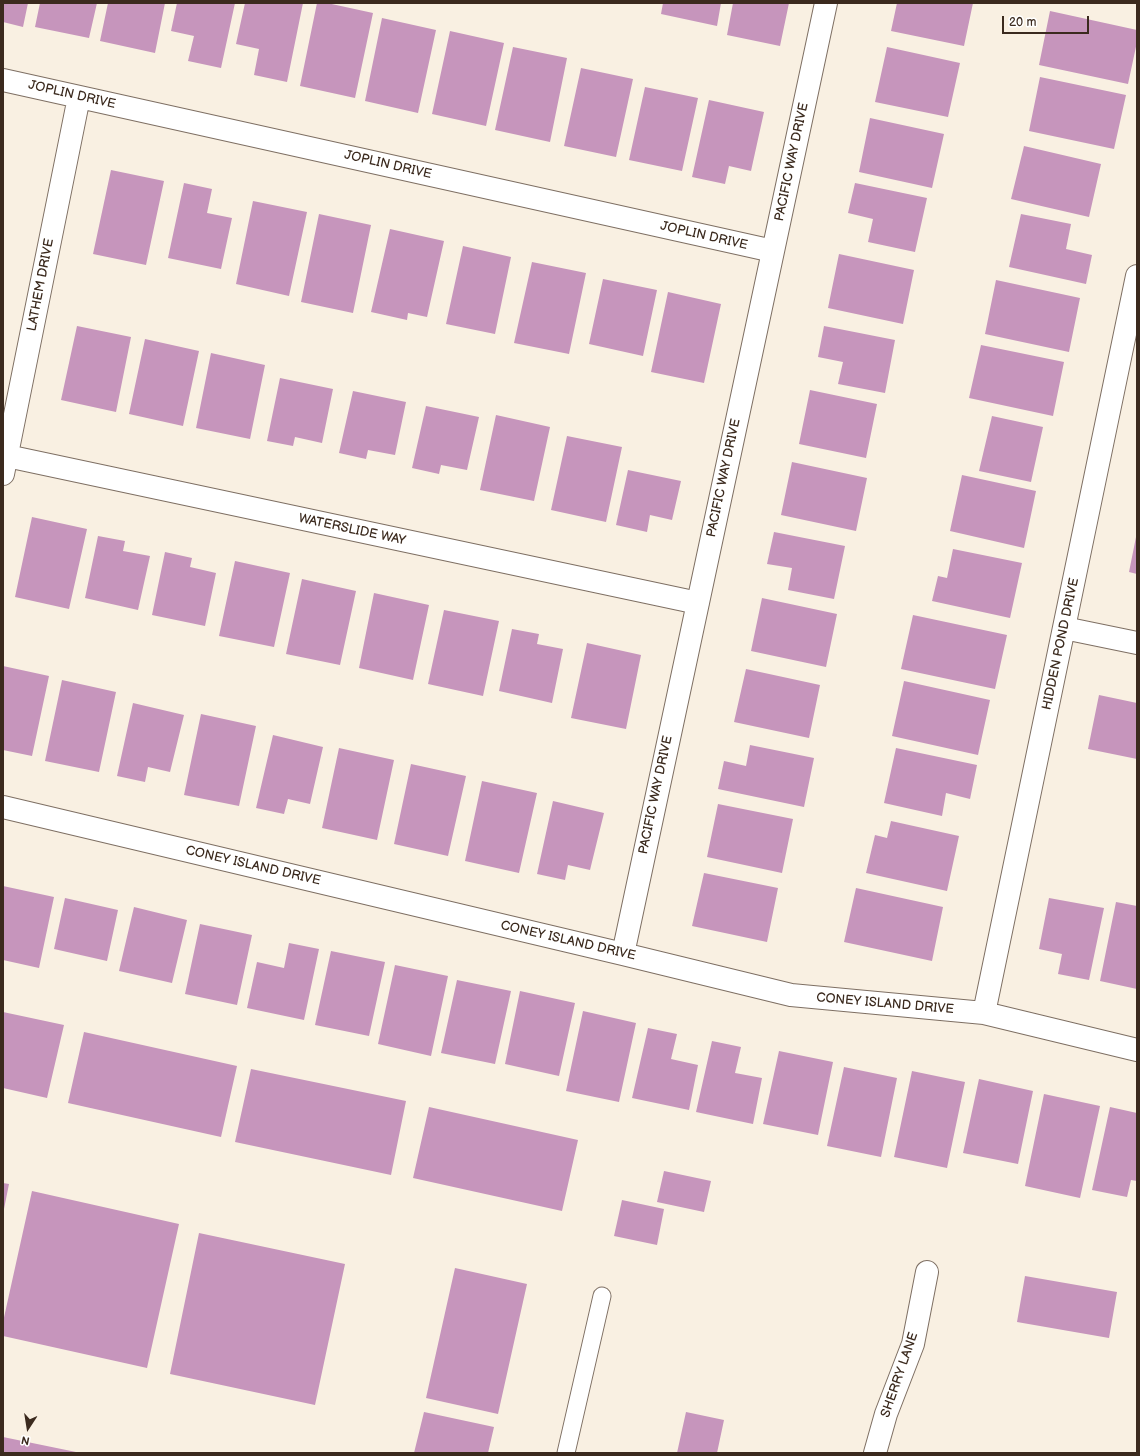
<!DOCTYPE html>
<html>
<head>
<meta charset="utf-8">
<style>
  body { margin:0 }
  #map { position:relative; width:1140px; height:1456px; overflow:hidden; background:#f9f0e2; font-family:"Balsamiq Sans",sans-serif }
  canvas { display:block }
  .frame { position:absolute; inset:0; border:4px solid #3b2a1e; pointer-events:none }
  .north { position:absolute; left:8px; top:1408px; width:40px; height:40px; -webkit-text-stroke:3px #fff; paint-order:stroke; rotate:192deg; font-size:11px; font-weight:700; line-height:16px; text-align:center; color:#3b2a1e }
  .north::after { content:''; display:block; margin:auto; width:14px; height:18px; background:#3b2a1e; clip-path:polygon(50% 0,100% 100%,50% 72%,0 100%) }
  .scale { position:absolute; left:1002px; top:16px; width:87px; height:18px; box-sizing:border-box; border:2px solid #3b2a1e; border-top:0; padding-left:5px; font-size:12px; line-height:14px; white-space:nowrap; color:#3b2a1e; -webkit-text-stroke:3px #fff; paint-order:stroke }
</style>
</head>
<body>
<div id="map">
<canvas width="1140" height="1456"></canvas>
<div class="frame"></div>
<div class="north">N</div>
<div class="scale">20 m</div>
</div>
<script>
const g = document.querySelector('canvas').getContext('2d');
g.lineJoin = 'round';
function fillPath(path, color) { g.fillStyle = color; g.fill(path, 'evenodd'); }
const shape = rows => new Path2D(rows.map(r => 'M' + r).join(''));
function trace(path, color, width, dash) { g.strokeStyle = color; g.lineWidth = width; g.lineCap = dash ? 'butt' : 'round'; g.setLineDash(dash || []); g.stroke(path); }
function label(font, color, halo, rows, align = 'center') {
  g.font = font + ' "Balsamiq Sans",sans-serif'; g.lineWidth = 3.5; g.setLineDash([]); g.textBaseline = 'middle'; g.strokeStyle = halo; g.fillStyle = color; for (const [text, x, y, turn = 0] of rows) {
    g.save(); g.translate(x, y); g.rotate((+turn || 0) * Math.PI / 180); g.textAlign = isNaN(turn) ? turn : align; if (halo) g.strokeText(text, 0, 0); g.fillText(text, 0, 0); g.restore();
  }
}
fillPath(shape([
  [3,3,28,3,23,27,3,22],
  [40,3,97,3,89,38,35,27],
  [108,3,165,3,155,53,100,41],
  [177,3,235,3,221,68,188,61,194,36,171,31],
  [245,3,303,3,287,82,254,75,259,49,236,44],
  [317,3,327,3,373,13,355,98,300,86],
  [663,3,721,3,717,26,661,14],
  [733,3,789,3,780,46,727,35],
  [897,3,973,3,964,46,891,31],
  [1050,11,1137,30,1137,42,1128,84,1039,65],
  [382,18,436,30,418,113,365,101],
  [450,31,504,43,486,126,432,114],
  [513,47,567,58,550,142,495,130],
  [887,47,960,63,948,117,875,102],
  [581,68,633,79,616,157,564,146],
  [1040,77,1126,95,1114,149,1029,131],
  [645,87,698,98,682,171,629,160],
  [709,100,764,112,751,171,729,166,725,184,692,177],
  [870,118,944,134,932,188,859,172],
  [1024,146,1101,164,1089,217,1011,199],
  [111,170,164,181,146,265,93,254],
  [184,183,212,189,207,213,232,218,221,269,168,258],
  [855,183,927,198,915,252,868,242,873,219,848,213],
  [253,201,307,212,289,296,236,284],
  [319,214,371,225,353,313,301,302],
  [1021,214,1071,224,1066,249,1092,255,1086,284,1009,267],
  [390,229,444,241,427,317,408,313,407,320,371,312],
  [463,246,511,257,495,334,446,324],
  [839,254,914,270,903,324,828,308],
  [532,262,586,273,569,354,514,343],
  [603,279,657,290,643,356,589,344],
  [996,280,1080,298,1069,352,985,334],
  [668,292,721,304,704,383,651,372],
  [77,326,131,337,116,412,61,400],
  [824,326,895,340,885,393,838,384,843,362,818,357],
  [145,339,199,351,183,426,129,414],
  [981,345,1064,362,1053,416,969,398],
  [211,353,265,365,250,439,196,428],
  [280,378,333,389,322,443,295,437,293,446,267,441],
  [810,390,877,404,866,458,799,444],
  [353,391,406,402,395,455,368,450,366,459,339,453],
  [426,406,479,417,467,470,441,465,439,474,412,468],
  [496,415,550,427,534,501,480,490],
  [992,416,1043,427,1031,482,979,471],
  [567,436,622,447,606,522,551,510],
  [792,462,867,478,856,531,781,515],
  [628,470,681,481,672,520,650,515,647,532,616,525],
  [962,475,1036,491,1024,548,950,531],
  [32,517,87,529,69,609,15,597],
  [774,532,845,546,834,599,788,590,792,568,767,564],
  [98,536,125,541,123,551,150,556,138,610,85,598],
  [1136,537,1137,537,1137,574,1129,572],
  [953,549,1022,563,1010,618,932,601,938,576,947,578],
  [165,552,192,558,190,567,216,573,205,626,152,615],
  [235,561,290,573,274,647,219,636],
  [302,579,356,591,340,665,286,654],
  [374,593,429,605,413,680,359,668],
  [762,598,837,614,826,667,751,651],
  [444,610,499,621,483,696,428,684],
  [913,615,1007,635,995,689,901,669],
  [512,629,539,634,537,644,563,649,552,703,499,691],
  [587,643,641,655,626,729,571,718],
  [3,666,49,676,32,756,3,750],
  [746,669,820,685,809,738,734,722],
  [62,680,116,692,99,772,45,761],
  [904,681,990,700,978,755,892,736],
  [1099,695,1137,703,1137,759,1088,749],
  [133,703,184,715,170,772,148,767,145,782,117,776],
  [201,714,256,726,239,806,184,795],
  [273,735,323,747,310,804,288,799,284,814,256,808],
  [750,745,814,758,804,807,718,789,724,761,746,766],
  [339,748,394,760,377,840,322,828],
  [896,748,977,765,970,799,946,793,942,816,884,803],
  [411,764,466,776,448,856,394,844],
  [482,781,537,793,519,873,465,861],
  [553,801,604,813,590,870,568,865,565,880,537,874],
  [718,804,793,819,782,873,707,857],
  [891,821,959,836,947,891,866,873,875,835,887,838],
  [704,873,778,888,767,942,692,926],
  [3,886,54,897,39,968,3,960],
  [856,888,943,907,932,961,844,942],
  [65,898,118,910,107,961,54,949],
  [1049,898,1104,908,1089,980,1058,974,1062,954,1039,949],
  [1116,902,1137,906,1137,989,1100,981],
  [134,907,187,920,172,983,119,971],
  [200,924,252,935,237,1005,185,994],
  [289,943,319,949,304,1020,247,1008,257,962,284,968],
  [331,951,385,962,369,1036,315,1025],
  [395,965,448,976,431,1056,378,1044],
  [457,980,511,991,495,1064,441,1053],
  [520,991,575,1003,559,1076,505,1064],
  [583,1011,636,1023,619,1102,566,1091],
  [3,1012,64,1025,47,1098,3,1088],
  [648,1028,677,1034,671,1059,698,1065,689,1110,632,1098],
  [84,1032,237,1066,221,1137,68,1103],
  [712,1041,741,1047,735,1073,762,1078,753,1124,696,1112],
  [779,1051,833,1062,818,1135,763,1124],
  [844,1067,897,1078,881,1157,827,1146],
  [251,1069,406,1101,391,1175,235,1142],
  [912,1071,965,1082,947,1168,894,1157],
  [979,1079,1033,1091,1018,1164,963,1153],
  [1044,1094,1100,1106,1080,1198,1025,1186],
  [429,1107,578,1140,562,1211,413,1178],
  [1110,1107,1137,1113,1137,1181,1131,1180,1127,1197,1092,1190],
  [664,1171,711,1181,704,1212,657,1202],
  [3,1183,9,1184,4,1209,3,1209],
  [32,1191,179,1224,147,1368,3,1336,3,1322],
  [622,1200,664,1209,657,1245,614,1236],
  [199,1233,345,1264,315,1405,170,1374],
  [455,1268,527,1284,498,1414,426,1398],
  [1025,1276,1117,1292,1109,1338,1017,1322],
  [424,1412,494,1427,488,1453,414,1453],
  [686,1412,724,1420,717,1453,677,1453],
  [3,1437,76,1452,76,1453,3,1453]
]), '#c695bc');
const service = shape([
  [566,1453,602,1296]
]);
const minor = shape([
  [3,80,773,251],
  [7,456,698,603],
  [3,474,79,97],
  [1064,628,1137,643],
  [3,807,623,954,791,995,984,1013,1137,1050],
  [623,954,826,3],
  [984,1013,1137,276],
  [875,1453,886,1414,913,1344,927,1272]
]);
trace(service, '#7e6f63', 19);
trace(minor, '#7e6f63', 24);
trace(service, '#fff', 17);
trace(minor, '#fff', 22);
label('13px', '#3b2a1e', '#fff', [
  ["JOPLIN DRIVE",72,95,13],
  ["PACIFIC WAY DRIVE",792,162,-78],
  ["JOPLIN DRIVE",388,165,13],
  ["JOPLIN DRIVE",704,236,13],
  ["LATHEM DRIVE",41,285,-79],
  ["PACIFIC WAY DRIVE",724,478,-78],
  ["WATERSLIDE WAY",352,530,12],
  ["HIDDEN POND DRIVE",1061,644,-78],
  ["PACIFIC WAY DRIVE",656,795,-78],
  ["CONEY ISLAND DRIVE",253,866,13],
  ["CONEY ISLAND DRIVE",568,941,13],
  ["CONEY ISLAND DRIVE",885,1004,5],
  ["SHERRY LANE",900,1375,-71]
]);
</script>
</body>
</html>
